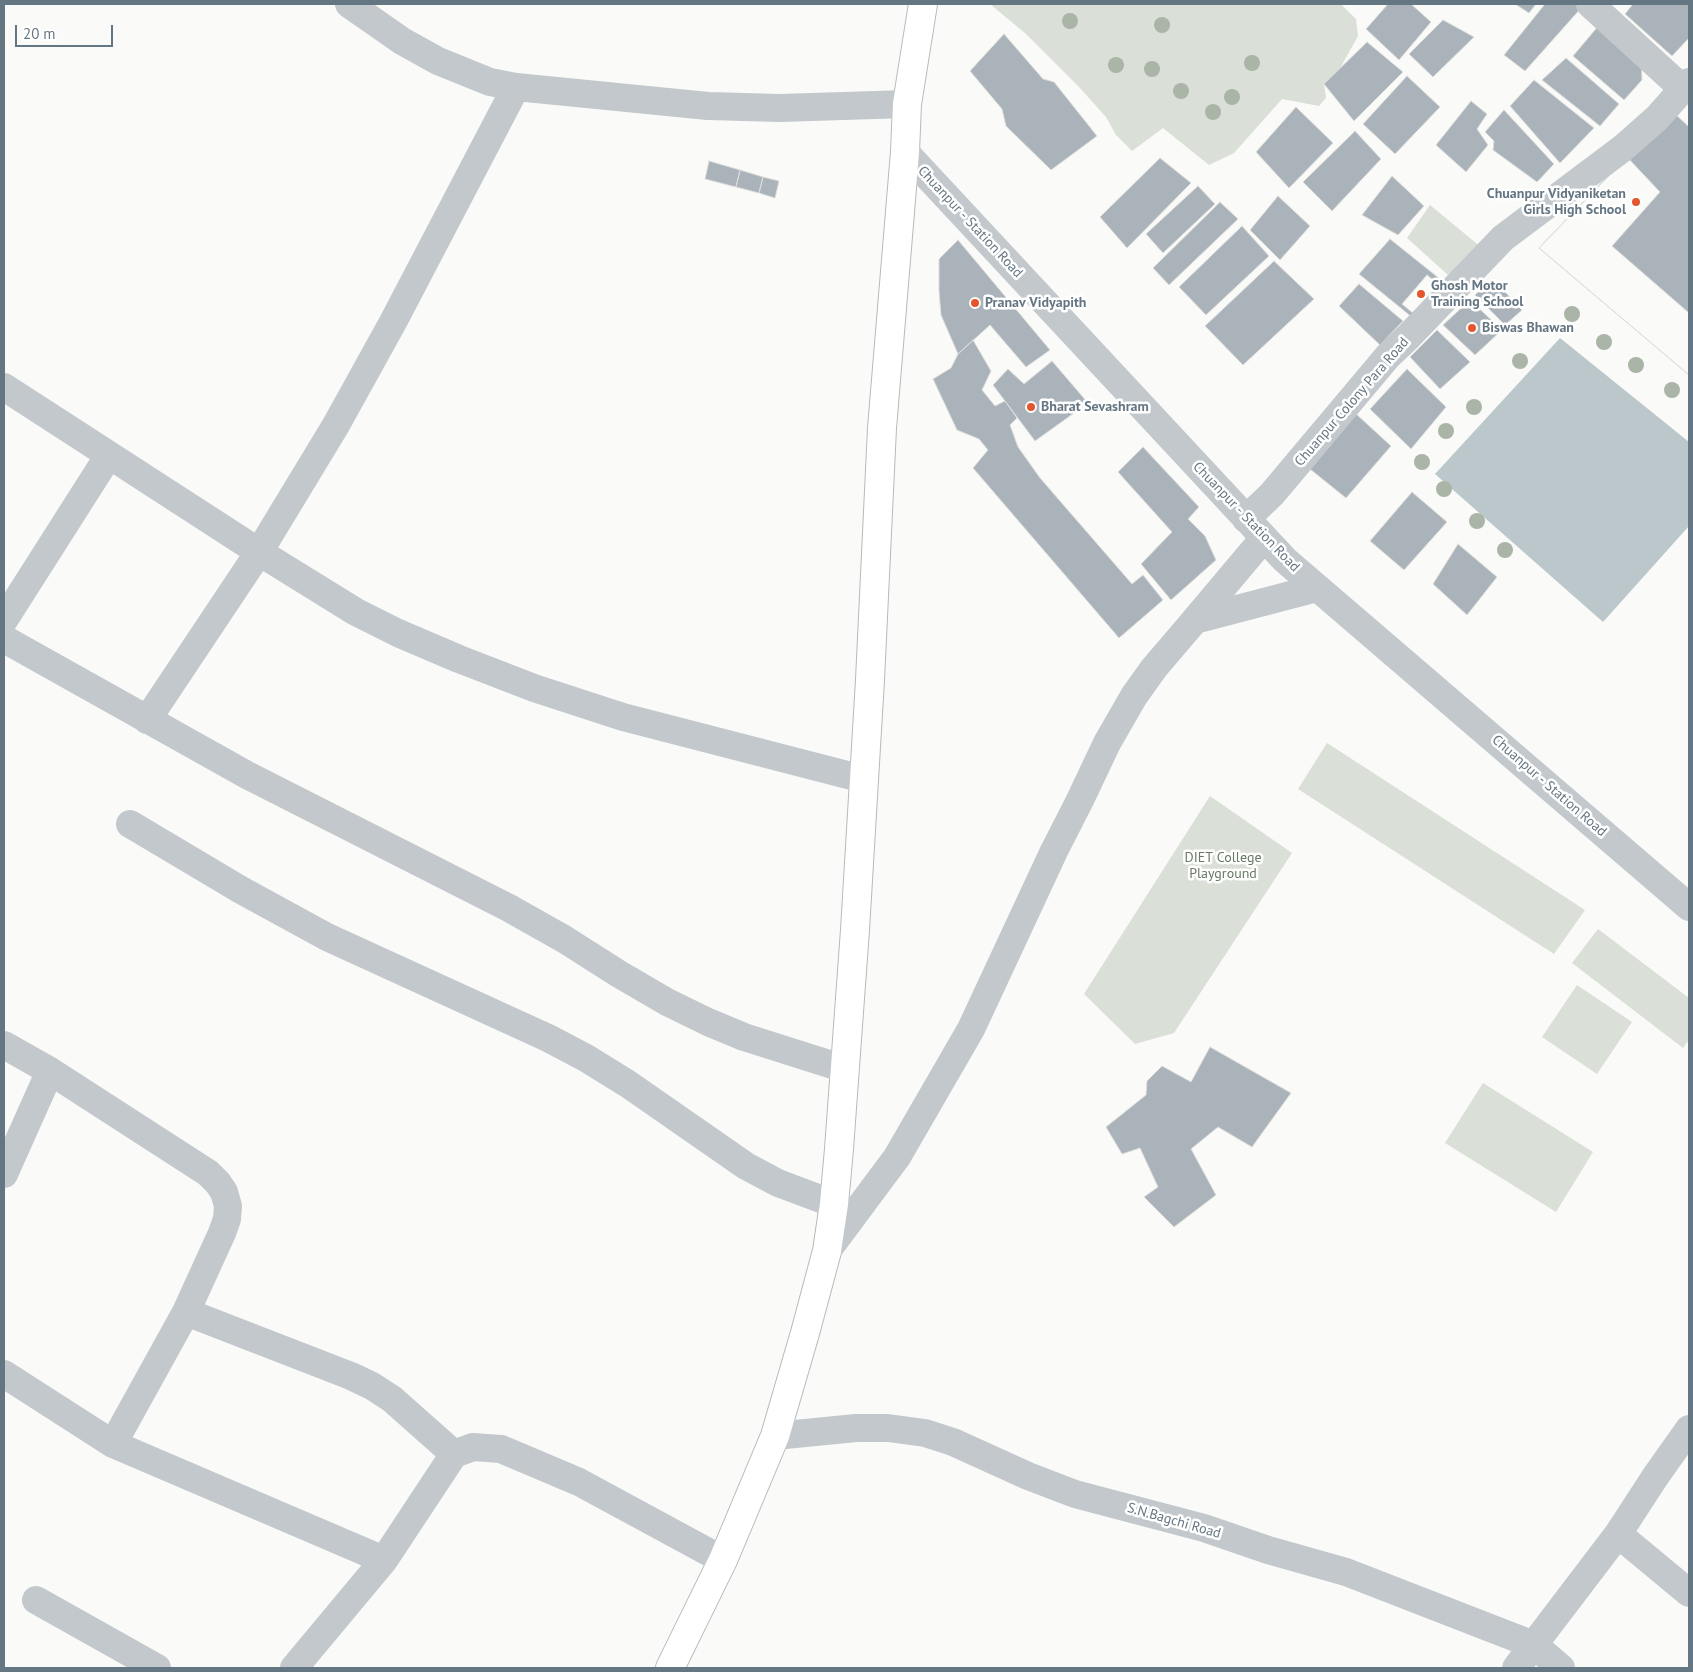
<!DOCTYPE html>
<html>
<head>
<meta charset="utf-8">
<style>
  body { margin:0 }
  #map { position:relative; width:1693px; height:1672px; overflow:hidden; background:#fafaf8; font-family:"PT Sans",sans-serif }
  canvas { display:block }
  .frame { position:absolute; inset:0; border:5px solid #657683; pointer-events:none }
  .scale { position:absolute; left:15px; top:25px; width:98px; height:22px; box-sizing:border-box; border:2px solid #657683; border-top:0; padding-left:6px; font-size:15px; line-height:18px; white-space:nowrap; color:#657683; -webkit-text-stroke:4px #fff; paint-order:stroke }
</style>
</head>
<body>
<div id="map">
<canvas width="1693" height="1672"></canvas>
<div class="frame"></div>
<div class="scale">20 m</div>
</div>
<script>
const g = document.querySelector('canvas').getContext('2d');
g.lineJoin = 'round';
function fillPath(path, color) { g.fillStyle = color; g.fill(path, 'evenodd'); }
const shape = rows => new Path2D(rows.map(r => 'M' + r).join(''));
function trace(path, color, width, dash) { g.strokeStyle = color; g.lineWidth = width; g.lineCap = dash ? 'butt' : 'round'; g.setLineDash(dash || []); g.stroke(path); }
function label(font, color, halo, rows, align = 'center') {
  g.font = font + ' "PT Sans",sans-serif'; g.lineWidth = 5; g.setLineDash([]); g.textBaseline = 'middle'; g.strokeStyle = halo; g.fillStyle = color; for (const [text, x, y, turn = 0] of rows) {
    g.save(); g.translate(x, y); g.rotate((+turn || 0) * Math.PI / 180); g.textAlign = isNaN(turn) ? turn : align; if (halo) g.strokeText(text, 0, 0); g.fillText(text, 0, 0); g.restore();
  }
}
fillPath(shape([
  [990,4,1341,4,1356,19,1358,36,1339,70,1324,84,1326,98,1319,106,1282,99,1234,153,1209,165,1163,128,1132,151,1116,135,1106,117,1079,87,1026,34],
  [1430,205,1482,248,1448,275,1407,238],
  [1327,743,1585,910,1554,954,1298,789],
  [1210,796,1292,853,1174,1033,1135,1044,1084,994],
  [1598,929,1689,998,1689,1040,1683,1048,1572,963],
  [1577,985,1632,1022,1597,1074,1542,1037],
  [1483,1083,1593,1152,1556,1212,1445,1143]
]), '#dadfd7');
fillPath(shape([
  [1560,338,1689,442,1689,526,1603,622,1435,474]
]), '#bbc7cb');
const building = shape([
  [1388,4,1411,4,1431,22,1399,60,1366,29,1388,4],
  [1515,4,1536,4,1529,13,1515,4],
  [1545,4,1579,4,1582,7,1525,71,1504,55,1545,4],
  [1633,4,1689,4,1689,38,1672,56,1625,14,1633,4],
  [1443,20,1474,37,1433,77,1409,54,1443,20],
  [1600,24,1641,59,1642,80,1624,100,1573,56,1600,24],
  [1004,34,1043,79,1054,82,1097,136,1051,170,1006,126,1002,109,970,71,1004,34],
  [1367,42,1403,72,1354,121,1324,84,1367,42],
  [1566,58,1619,104,1600,126,1542,80,1566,58],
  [1407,76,1440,107,1395,154,1363,124,1407,76],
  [1534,80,1594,128,1560,163,1510,106,1534,80],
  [1471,101,1487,114,1477,129,1488,145,1466,172,1436,145,1471,101],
  [1296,107,1333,143,1289,188,1256,152,1296,107],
  [1504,110,1554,164,1537,182,1493,150,1494,141,1485,132,1504,110],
  [1671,110,1689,127,1689,375,1539,248,1671,110],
  [1355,131,1381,159,1332,211,1303,182,1355,131],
  [1627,157,1660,192,1612,246,1689,313,1689,375,1539,248,1627,157],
  [1160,158,1191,183,1127,248,1100,217,1160,158],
  [709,161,740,170,736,187,705,179,709,161],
  [740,170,763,177,759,193,736,187,740,170],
  [1392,176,1424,206,1398,235,1362,215,1392,176],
  [763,177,779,181,775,198,759,193,763,177],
  [1198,186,1215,204,1163,253,1146,234,1198,186],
  [1278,196,1310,226,1280,260,1250,230,1278,196],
  [1220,202,1238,219,1169,285,1153,268,1220,202],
  [1242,226,1269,256,1206,315,1179,287,1242,226],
  [1390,239,1445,283,1413,318,1359,274,1390,239],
  [958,240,1050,350,1026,367,990,325,958,354,941,315,939,291,939,259,958,240],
  [1274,261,1314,299,1243,365,1205,326,1274,261],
  [1427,275,1439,285,1414,314,1402,304,1427,275],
  [1493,279,1522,310,1505,325,1475,295,1493,279],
  [1359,284,1403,321,1380,345,1339,306,1359,284],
  [1470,300,1502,330,1475,355,1443,325,1470,300],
  [1437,330,1470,362,1440,389,1410,357,1437,330],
  [973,340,991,371,982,390,995,406,1005,401,1017,418,1010,425,1018,447,1040,478,1132,584,1143,575,1163,600,1119,638,973,468,988,450,979,439,957,430,933,379,951,368,958,354,973,340],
  [1052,361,1088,403,1035,441,993,385,1008,369,1024,384,1052,361],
  [1407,369,1446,407,1411,449,1370,409,1407,369],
  [1355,413,1391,446,1346,498,1310,469,1355,413],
  [1143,447,1199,507,1188,519,1205,536,1216,560,1171,600,1141,564,1172,532,1118,472,1143,447],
  [1412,492,1447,522,1404,570,1370,541,1412,492],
  [1458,544,1497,577,1467,615,1433,584,1458,544],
  [1210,1047,1291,1093,1252,1147,1218,1127,1191,1149,1216,1195,1174,1227,1144,1197,1158,1187,1140,1148,1122,1154,1106,1127,1146,1095,1147,1081,1162,1066,1191,1082,1210,1047]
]);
fillPath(building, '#aab3b9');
trace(building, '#dcdcda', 1);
const major = shape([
  [670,1668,723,1560,775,1436,805,1333,827,1251,834,1204,839,1149,855,930,870,680,882,428,905,152,907,104,923,4]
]);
trace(major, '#b5babe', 30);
trace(shape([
  [349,4,402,41,438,61,490,82,516,87,708,106,780,108,907,104],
  [1590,4,1683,89],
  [905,152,1285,560,1689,907],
  [4,387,259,552,356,612,398,633,459,659,534,688,623,717,863,779],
  [1246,519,1272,494,1388,356,1408,337,1503,238,1623,148,1657,118,1689,82],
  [4,620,109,455],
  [1195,620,1264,538],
  [4,639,247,775,509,908,564,939,619,974,667,1002,708,1022,744,1037,845,1069],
  [147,720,259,552,336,425,393,322,516,87],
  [130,824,241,890,327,937,548,1038,586,1058,628,1084,746,1166,778,1183,834,1204],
  [4,1045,50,1071,208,1173,218,1183,224,1192,228,1206,227,1219,222,1233,186,1312,113,1444],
  [4,1174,50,1071],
  [827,1251,897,1157,971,1029,1054,851,1080,800,1107,743,1134,696,1154,668,1195,620,1317,588],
  [186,1312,351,1376,372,1386,392,1399,454,1454],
  [4,1374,113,1444,384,1560],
  [775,1436,856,1428,888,1428,925,1433,953,1442,1028,1476,1075,1494,1204,1528,1268,1550,1346,1572,1534,1645,1561,1668],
  [1618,1534,1689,1593],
  [36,1600,157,1668],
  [294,1668,384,1560,454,1454,473,1447,501,1449,579,1482,723,1560],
  [1516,1668,1618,1534,1655,1477,1689,1429]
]), '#c3c8cc', 28);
trace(major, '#fff', 28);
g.fillStyle = '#aab4a7';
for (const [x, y] of [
  [1070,21],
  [1162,25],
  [1252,63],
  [1116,65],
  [1152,69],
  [1181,91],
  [1232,97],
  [1213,112],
  [1572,314],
  [1604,342],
  [1520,361],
  [1636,365],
  [1672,390],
  [1474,407],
  [1446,431],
  [1422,462],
  [1444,489],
  [1477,521],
  [1505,550]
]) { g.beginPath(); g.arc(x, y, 8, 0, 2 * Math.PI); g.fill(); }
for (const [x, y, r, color] of [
  [1636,202,5,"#e4572e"],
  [1421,294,5,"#e4572e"],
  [975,303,5,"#e4572e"],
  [1472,328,5,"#e4572e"],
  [1031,407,5,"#e4572e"]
]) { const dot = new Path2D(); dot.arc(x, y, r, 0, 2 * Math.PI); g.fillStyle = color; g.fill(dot); trace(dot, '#fff', 2); }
label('bold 14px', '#657683', '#fff', [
  ["Chuanpur Vidyaniketan",1626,194,"right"],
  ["Girls High School",1626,210,"right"],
  ["Ghosh Motor",1431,286],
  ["Training School",1431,302],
  ["Pranav Vidyapith",985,303],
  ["Biswas Bhawan",1482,328],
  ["Bharat Sevashram",1041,407]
], 'left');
label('14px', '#657683', '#fff', [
  ["Chuanpur - Station Road",970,222,47],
  ["Chuanpur Colony Para Road",1352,402,-49],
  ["Chuanpur - Station Road",1246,517,46],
  ["Chuanpur - Station Road",1549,786,41],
  ["S.N.Bagchi Road",1174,1521,16]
]);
label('14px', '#687a64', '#fff', [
  ["DIET College",1223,858],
  ["Playground",1223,874]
]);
</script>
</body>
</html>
